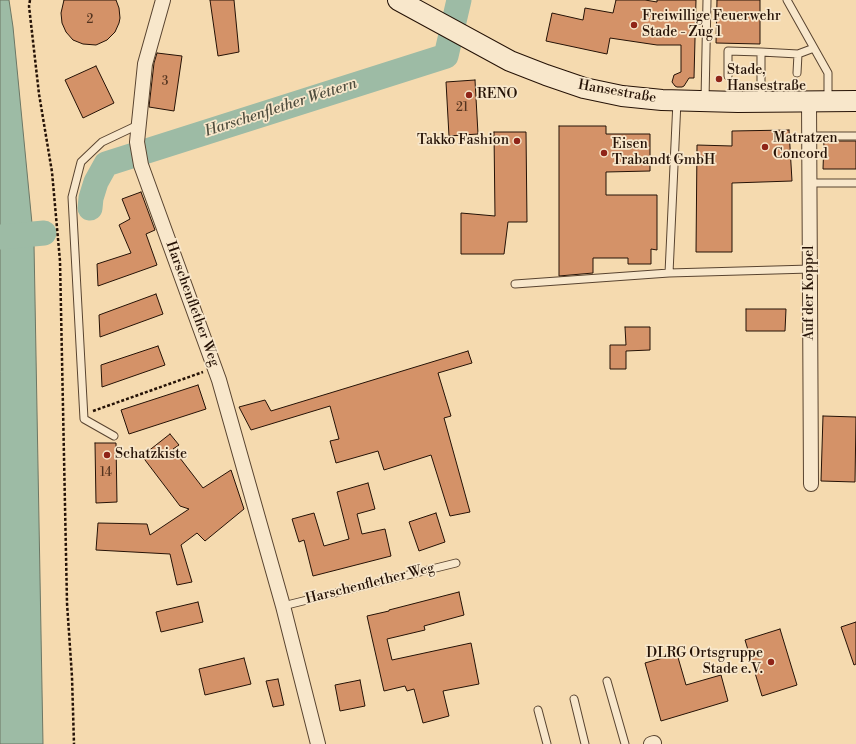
<!DOCTYPE html>
<html>
<head>
<meta charset="utf-8">
<style>
  body { margin:0 }
  canvas { display:block; background:#f5daaf }
</style>
</head>
<body>
<canvas width="856" height="744"></canvas>
<script>
const g = document.querySelector('canvas').getContext('2d');
g.lineJoin = 'round';
function fillPath(path, color) { g.fillStyle = color; g.fill(path, 'evenodd'); }
const shape = rows => new Path2D(rows.map(r => 'M' + r).join(''));
function trace(path, color, width, dash) { g.strokeStyle = color; g.lineWidth = width; g.lineCap = dash ? 'butt' : 'round'; g.setLineDash(dash || []); g.stroke(path); }
function label(font, color, halo, rows, align = 'center') {
  g.font = font + ' "Libre Bodoni",serif'; g.lineWidth = 3.5; g.setLineDash([]); g.textBaseline = 'middle'; g.strokeStyle = halo; g.fillStyle = color; for (const [text, x, y, turn = 0] of rows) {
    g.save(); g.translate(x, y); g.rotate((+turn || 0) * Math.PI / 180); g.textAlign = isNaN(turn) ? turn : align; if (halo) g.strokeText(text, 0, 0); g.fillText(text, 0, 0); g.restore();
  }
}
const water = shape([
  [0,0,9,0,13,27,34,244,43,744,0,744,0,0]
]);
fillPath(water, '#9dbba5');
trace(water, '#6d7765', 1);
trace(shape([
  [90,208,91,198,96,182,106,164,446,56,459,0],
  [0,237,44,233]
]), '#9dbba5', 25);
const building = shape([
  [64,0,116,0,119,8,120,18,119,23,115,32,107,40,96,45,83,44,73,40,66,32,62,23,61,13,64,0],
  [210,0,234,0,239,52,218,56,210,0],
  [616,0,645,0,657,2,657,0,696,0,694,78,689,78,684,86,682,87,677,87,675,86,672,82,674,75,681,72,681,45,657,45,610,38,607,54,546,41,552,13,583,20,585,8,613,13,616,0],
  [717,0,760,0,760,44,716,43,717,0],
  [157,53,182,56,174,111,149,107,154,63,157,53],
  [96,66,114,103,83,118,65,80,96,66],
  [475,80,478,134,449,136,446,82,475,80],
  [559,126,606,126,606,134,650,134,650,171,606,172,606,195,657,195,657,250,651,249,651,264,628,264,628,258,593,258,593,273,559,276,559,126],
  [789,130,792,181,732,183,732,252,696,252,697,145,732,146,732,131,789,130],
  [494,132,526,132,527,222,508,222,504,254,461,254,461,213,495,216,494,132],
  [824,141,856,141,856,169,823,169,824,141],
  [141,192,155,230,146,234,157,265,98,286,97,264,131,253,119,225,130,219,122,199,141,192],
  [156,294,163,314,100,337,99,315,156,294],
  [746,309,786,309,785,331,746,331,746,309],
  [625,327,650,327,650,350,626,351,626,369,610,369,610,345,626,345,625,327],
  [158,346,165,365,102,387,101,365,158,346],
  [468,351,472,363,438,373,451,416,444,418,470,512,450,516,431,455,384,470,378,451,336,463,330,441,339,439,330,406,251,430,239,407,265,400,271,411,468,351],
  [198,385,206,409,129,434,121,410,198,385],
  [823,416,856,417,855,482,821,481,823,416],
  [170,434,179,445,173,449,203,488,231,470,244,509,205,541,197,533,181,545,192,582,177,585,170,554,96,550,98,523,147,524,150,535,189,509,180,506,142,456,170,434],
  [95,443,116,443,117,502,96,503,95,443],
  [368,483,375,509,357,514,362,534,385,529,391,556,313,576,304,540,299,542,292,519,314,513,324,546,349,539,337,492,368,483],
  [436,513,445,542,419,551,409,522,436,513],
  [459,592,464,615,424,626,425,630,387,639,392,660,471,643,479,684,443,691,449,716,423,723,414,689,407,691,405,686,384,691,367,616,389,611,389,610,459,592],
  [198,602,203,622,161,632,156,612,198,602],
  [856,622,856,664,854,665,841,627,856,622],
  [780,629,797,685,762,696,745,640,780,629],
  [677,654,686,685,721,675,728,701,661,721,645,663,677,654],
  [244,658,251,684,205,695,199,669,244,658],
  [278,679,284,705,273,707,266,681,278,679],
  [360,680,365,706,340,711,335,685,360,680]
]);
fillPath(building, '#d49268');
trace(building, '#251206', 1);
const service = shape([
  [787,0,828,73,828,99],
  [797,73,798,54],
  [728,76,728,51,761,52],
  [705,100,707,0],
  [677,101,669,273,810,269],
  [761,101,761,52,798,54,814,48],
  [809,136,856,136],
  [810,183,856,183],
  [515,284,669,273],
  [114,436,84,419,72,197,81,162,102,142,138,125],
  [283,606,456,563],
  [607,681,625,744],
  [574,699,585,744],
  [538,710,547,744]
]);
const minor = shape([
  [163,0,145,64,137,142,141,165,219,380,283,606,318,744],
  [809,101,811,484],
  [651,744,654,743]
]);
const secondary = shape([
  [398,0,510,61,546,75,584,88,622,96,662,100,738,102,856,101]
]);
trace(service, '#594430', 9);
trace(minor, '#594430', 16);
trace(secondary, '#251206', 22);
trace(shape([
  [30,0,29,6,39,94,52,172,60,261,67,603,72,677,74,744],
  [93,411,203,372]
]), '#251206', 2.5, [3, 2]);
trace(service, '#f8e7cb', 7);
trace(minor, '#f8e7cb', 14);
trace(secondary, '#f8e7cb', 20);
for (const [x, y, r, color] of [
  [634,25,4,"#8f2418"],
  [719,79,4,"#8f2418"],
  [469,95,4,"#8f2418"],
  [517,141,4,"#8f2418"],
  [765,147,4,"#8f2418"],
  [604,153,4,"#8f2418"],
  [107,455,4,"#8f2418"],
  [771,662,4,"#8f2418"]
]) { const dot = new Path2D(); dot.arc(x, y, r, 0, 2 * Math.PI); g.fillStyle = color; g.fill(dot); trace(dot, '#f8e7cb', 1.5); }
label('12px', '#51321e', null, [
  ["2",90,20],
  ["3",165,82],
  ["21",462,108],
  ["14",106,473]
]);
label('14px', '#251206', '#f8e7cb', [
  ["Freiwillige Feuerwehr",642,17],
  ["Stade - Zug 1",642,33],
  ["Stade,",727,71],
  ["Hansestraße",727,87],
  ["RENO",477,95],
  ["Matratzen",773,139],
  ["Concord",773,155],
  ["Takko Fashion",509,141,"right"],
  ["Eisen",612,145],
  ["Trabandt GmbH",612,161],
  ["Schatzkiste",115,455],
  ["DLRG Ortsgruppe",763,654,"right"],
  ["Stade e.V.",763,670,"right"]
], 'left');
label('14px', '#251206', '#f8e7cb', [
  ["Hansestraße",617,92,10],
  ["Auf der Koppel",810,293,-90],
  ["Harschenflether Weg",192,304,70],
  ["Harschenflether Weg",370,584,-14]
]);
label('italic 15px', '#4f4d3e', '#f8e7cb', [
  ["Harschenflether Wettern",281,108,-18]
]);
</script>
</body>
</html>
